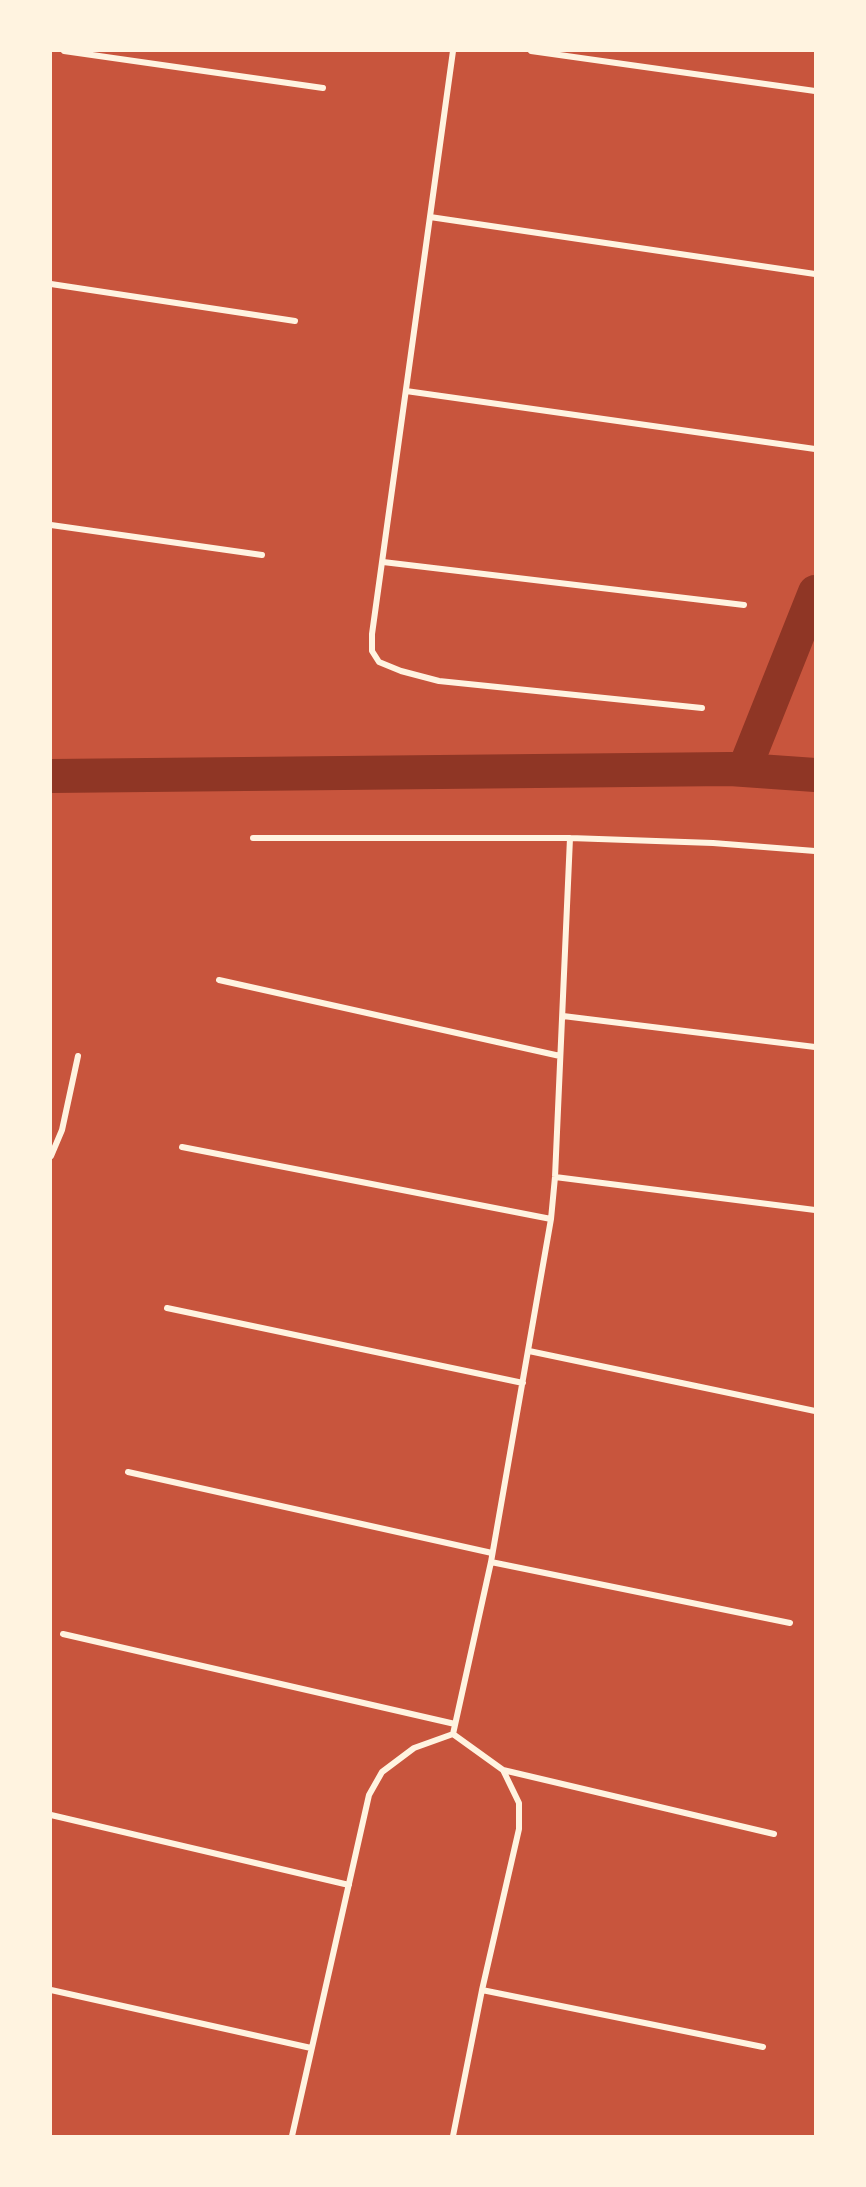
<!DOCTYPE html>
<html>
<head>
<meta charset="utf-8">
<style>
  body { margin:0 }
  #map { position:relative; width:866px; height:2187px; overflow:hidden; background:#c8553d; font-family:Quicksand,sans-serif }
  canvas { display:block }
  .frame { position:absolute; inset:0; border:52px solid #fff3e0; pointer-events:none }
</style>
</head>
<body>
<div id="map">
<canvas width="866" height="2187"></canvas>
<div class="frame"></div>
</div>
<script>
const g = document.querySelector('canvas').getContext('2d');
g.lineJoin = 'round';
const shape = rows => new Path2D(rows.map(r => 'M' + r).join(''));
function trace(path, color, width, dash) { g.strokeStyle = color; g.lineWidth = width; g.lineCap = dash ? 'butt' : 'round'; g.setLineDash(dash || []); g.stroke(path); }
trace(shape([
  [744,770,815,592],
  [51,776,730,769,815,775]
]), '#8f3625', 34);
trace(shape([
  [64,51,323,88],
  [453,51,372,634,372,651,379,662,401,671,439,681,702,708],
  [531,51,815,91],
  [430,217,815,274],
  [51,284,295,321],
  [406,391,815,449],
  [51,525,262,555],
  [383,562,744,605],
  [253,838,570,838,713,843,815,851],
  [219,980,560,1056],
  [563,1016,815,1047],
  [182,1147,551,1219],
  [51,1156,62,1130,78,1056],
  [555,1177,815,1210],
  [167,1308,523,1383],
  [529,1351,815,1411],
  [128,1472,492,1553],
  [491,1562,790,1623],
  [63,1634,455,1724],
  [453,1734,491,1562,551,1219,555,1177,570,838],
  [503,1770,774,1834],
  [51,1815,349,1885],
  [51,1990,311,2048],
  [482,1990,763,2047],
  [292,2136,369,1795,382,1772,414,1748,453,1734,503,1770,519,1803,519,1829,482,1990,453,2136]
]), '#fff3e0', 6);
</script>
</body>
</html>
